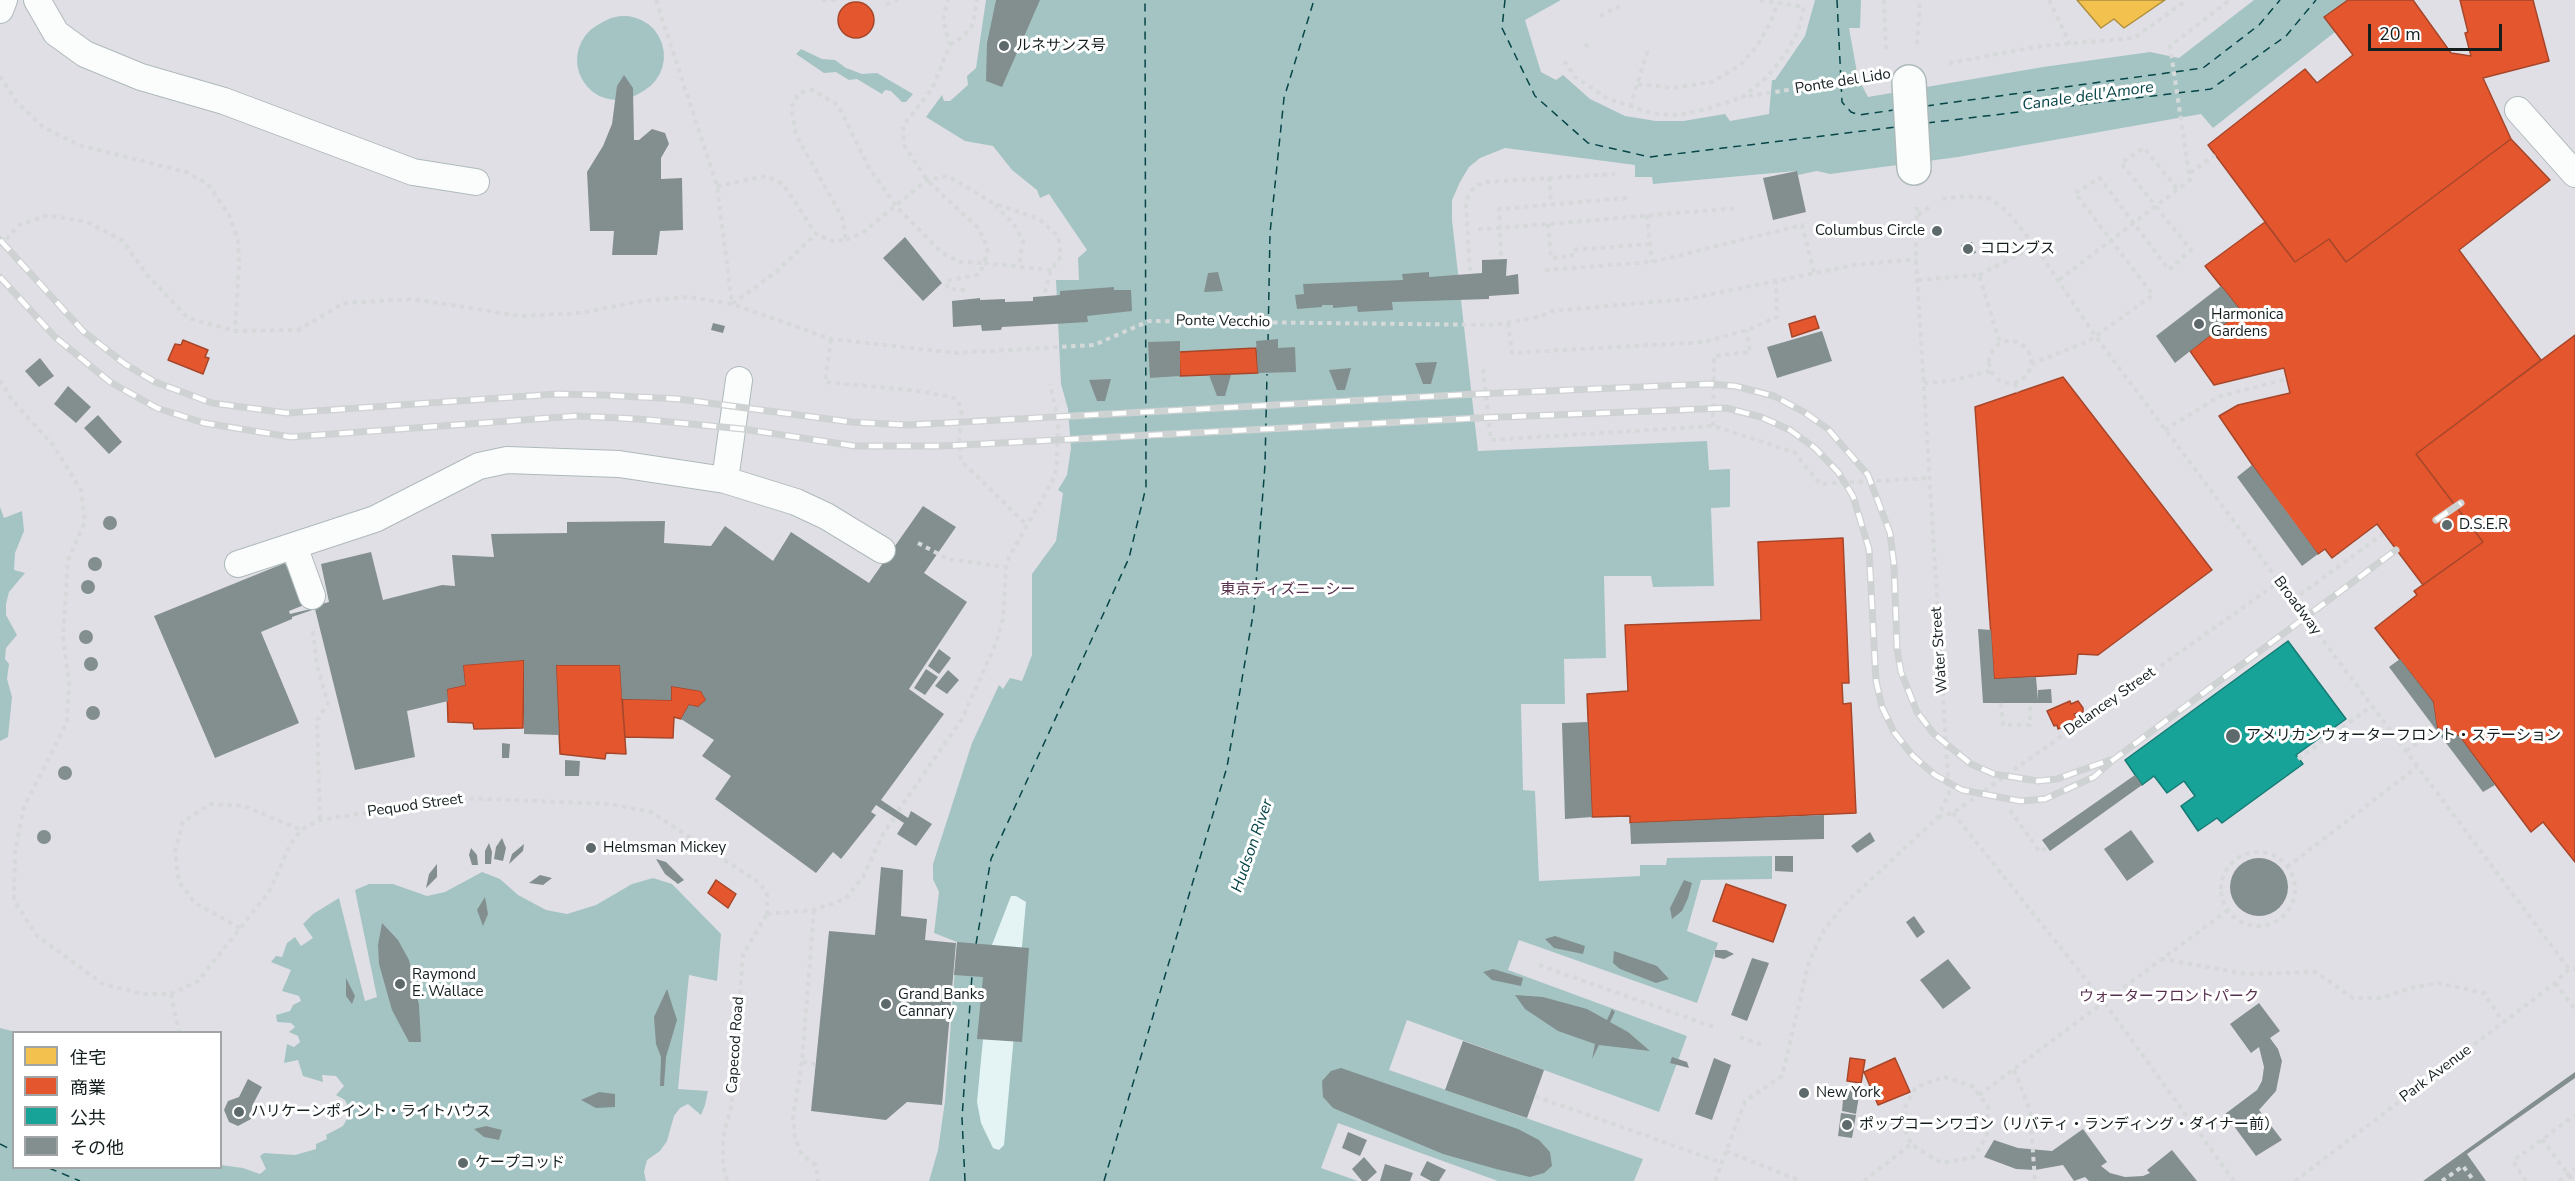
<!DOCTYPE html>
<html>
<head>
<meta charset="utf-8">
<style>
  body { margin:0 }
  #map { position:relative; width:2575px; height:1181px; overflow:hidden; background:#e4f4f4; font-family:"Nunito Sans","Noto Sans JP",sans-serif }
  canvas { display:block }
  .legend { position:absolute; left:12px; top:1031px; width:210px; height:138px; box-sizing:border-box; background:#fff; border:2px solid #a1a5a5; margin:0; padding:8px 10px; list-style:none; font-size:18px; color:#141e1f }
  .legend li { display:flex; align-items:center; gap:12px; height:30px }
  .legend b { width:30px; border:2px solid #a1a5a5 }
  .scale { position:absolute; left:2368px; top:24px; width:134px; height:27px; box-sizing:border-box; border:3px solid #141e1f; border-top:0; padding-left:8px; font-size:18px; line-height:21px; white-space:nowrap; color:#141e1f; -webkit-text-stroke:4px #fff; paint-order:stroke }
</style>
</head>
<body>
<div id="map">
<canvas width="2575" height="1181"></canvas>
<ul class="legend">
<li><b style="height:16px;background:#f2c14e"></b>住宅</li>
<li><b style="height:16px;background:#e4572e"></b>商業</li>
<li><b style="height:16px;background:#17a398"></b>公共</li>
<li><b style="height:16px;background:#838f8f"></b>その他</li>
</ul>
<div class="scale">20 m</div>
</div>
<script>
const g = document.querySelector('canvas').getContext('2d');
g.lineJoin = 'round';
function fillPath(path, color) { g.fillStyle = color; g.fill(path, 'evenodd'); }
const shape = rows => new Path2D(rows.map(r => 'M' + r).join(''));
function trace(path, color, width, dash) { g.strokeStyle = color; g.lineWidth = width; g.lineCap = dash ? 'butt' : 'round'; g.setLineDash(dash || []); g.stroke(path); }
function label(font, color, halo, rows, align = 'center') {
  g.font = font + ' "Nunito Sans","Noto Sans JP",sans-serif'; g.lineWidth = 6; g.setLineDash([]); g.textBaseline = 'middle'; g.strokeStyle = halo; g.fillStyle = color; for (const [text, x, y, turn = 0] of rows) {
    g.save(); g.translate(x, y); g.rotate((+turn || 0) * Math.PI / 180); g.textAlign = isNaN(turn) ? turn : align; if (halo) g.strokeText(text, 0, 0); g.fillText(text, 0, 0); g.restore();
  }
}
fillPath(shape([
  [0,0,2575,0,2575,1181,0,1181],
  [14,1032,220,1032,220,1168,14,1168]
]), '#e1dfe6');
fillPath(shape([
  [986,0,1561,0,1525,20,1541,72,1556,80,1563,75,1590,99,1625,116,1656,121,1683,121,1725,114,1730,121,1769,114,1772,80,1775,80,1805,36,1815,0,1861,0,1860,28,1849,28,1858,78,1868,97,2043,67,2150,52,2179,58,2254,0,2348,0,2325,17,2335,32,2213,128,2201,114,1958,157,1830,174,1817,171,1798,175,1796,171,1653,184,1652,177,1635,177,1635,165,1505,148,1480,158,1469,167,1460,182,1452,200,1452,220,1478,451,1707,441,1709,470,1730,469,1730,507,1711,508,1714,586,1653,587,1651,576,1604,576,1606,658,1564,659,1565,704,1521,704,1523,790,1535,791,1539,881,1640,876,1640,865,1666,865,1667,858,1772,856,1772,879,1701,880,1687,931,1718,943,1697,1003,1519,940,1508,970,1687,1036,1659,1112,1407,1020,1389,1070,1643,1159,1634,1181,1498,1181,1338,1123,1321,1168,1358,1181,929,1181,938,1150,945,1101,957,942,934,933,939,892,933,879,933,864,972,743,999,685,1003,689,1010,678,1022,681,1032,655,1032,574,1056,541,1063,493,1058,490,1067,475,1071,448,1068,409,1061,384,1056,280,1079,280,1078,258,1087,250,1049,194,1040,198,1037,190,1012,170,993,146,965,141,926,117,942,95,944,101,950,101,968,85,967,76,976,68],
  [801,49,822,59,835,60,846,68,862,74,877,73,913,94,906,102,902,102,891,91,885,90,882,94,857,79,849,80,836,72,824,73,796,54],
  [0,507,4,518,22,511,24,531,15,553,14,570,25,573,9,592,6,604,6,615,17,635,6,648,5,659,9,664,7,679,12,697,8,737,0,741],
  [482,872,500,879,518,895,546,910,567,914,596,905,632,884,653,878,672,884,721,934,717,981,689,975,678,1089,708,1091,705,1105,701,1115,688,1104,680,1108,674,1116,667,1141,660,1151,647,1160,644,1172,646,1181,0,1181,0,1028,16,1032,14,1032,14,1168,220,1168,221,1165,243,1168,260,1174,266,1169,260,1156,264,1153,295,1155,316,1149,316,1144,327,1139,326,1135,343,1126,348,1117,348,1106,345,1100,336,1095,344,1086,336,1076,322,1075,323,1082,303,1076,298,1060,284,1063,287,1044,294,1047,300,1042,298,1036,289,1032,295,1027,291,1023,277,1022,276,1015,290,1011,293,1005,301,1001,299,996,282,991,291,970,271,962,276,956,282,957,287,943,295,937,301,946,313,938,303,924,313,914,339,898,365,1001,377,997,355,890,369,884,393,884,427,896,445,892]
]), '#a4c4c4');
fillPath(shape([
  [1011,896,1016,896,1026,902,1004,1145,999,1150,993,1148,981,1123,977,1102,992,945]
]), '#e4f4f4');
const homes = shape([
  [2077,0,2165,0,2124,28,2114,19,2101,28,2077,0]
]);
fillPath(homes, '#f2c14e');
trace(homes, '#af9040', 1.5);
const shops = shape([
  [2348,0,2413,0,2451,53,2471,56,2465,33,2468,32,2460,0,2533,0,2549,61,2483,78,2511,139,2346,262,2329,239,2295,262,2208,145,2305,69,2317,83,2353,55,2324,17,2348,0],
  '838 20a18 18 0 1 1 36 0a18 18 0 1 1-36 0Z',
  [2511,139,2550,180,2459,250,2541,360,2416,454,2483,542,2423,585,2377,524,2332,558,2325,549,2318,554,2288,517,2219,416,2238,405,2290,393,2284,368,2214,385,2190,351,2241,311,2205,266,2265,222,2295,262,2329,239,2346,262,2511,139],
  [1815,316,1819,328,1792,337,1789,324,1815,316],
  [2575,335,2575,862,2543,822,2531,832,2459,736,2437,728,2433,702,2375,628,2417,595,2414,591,2483,542,2416,454,2575,335],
  [183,340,208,350,205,357,209,358,203,374,168,360,175,344,181,345,183,340],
  [1256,348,1258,373,1180,376,1179,352,1256,348],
  [2063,377,2212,570,2098,655,2078,654,2076,674,1994,679,1975,407,2063,377],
  [1843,538,1849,683,1842,683,1843,704,1851,703,1856,813,1630,823,1630,816,1592,817,1587,694,1628,691,1625,625,1761,620,1758,542,1843,538],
  [524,660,523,728,474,729,473,723,448,722,447,689,465,685,463,665,524,660],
  [556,665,620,665,626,754,606,753,605,759,560,754,556,665],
  [671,686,701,691,706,700,698,707,689,705,681,719,674,717,673,738,625,737,622,699,671,700,671,686],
  [2070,701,2071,704,2078,701,2083,708,2083,712,2074,714,2077,720,2058,729,2057,725,2054,726,2047,711,2070,701],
  [716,880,736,894,728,908,708,893,716,880],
  [1726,884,1786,905,1773,942,1713,921,1726,884],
  [1850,1058,1865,1060,1861,1083,1847,1081,1850,1058],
  [1895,1058,1910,1092,1878,1105,1864,1072,1895,1058]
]);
fillPath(shops, '#e4572e');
trace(shops, '#a6462a', 1.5);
const public = shape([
  [2288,641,2346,719,2296,755,2303,764,2222,823,2217,818,2198,831,2181,806,2195,796,2184,781,2167,793,2154,776,2142,785,2125,760,2288,641]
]);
fillPath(public, '#17a398');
trace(public, '#167b74', 1.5);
trace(shape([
  [617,60,624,56]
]), '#a4c4c4', 80);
trace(shape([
  [1505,0,1502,28,1535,96,1588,143,1650,157,1896,127],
  [1837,0,1842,102,1851,112,1859,115,1894,110],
  [1926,106,2203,68,2259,25,2280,0],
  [1927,123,2211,89,2286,36,2316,0],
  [1268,342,1270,233,1284,98,1314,0],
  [976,944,991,859,1129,558,1146,487,1145,0],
  [0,1144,14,1151],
  [49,1168,80,1181],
  [965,1181,962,1118,972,975],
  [1104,1181,1227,767,1254,609,1265,465,1267,374]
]), '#064547', 1.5, [8, 6]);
fillPath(shape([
  [996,0,1040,0,1002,87,986,81,987,43],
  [624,75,633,88,634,140,639,140,652,129,665,133,669,144,661,158,661,179,682,178,683,230,660,231,657,255,612,255,614,231,590,231,587,172,603,146,612,124,617,86],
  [1797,171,1806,212,1773,220,1763,178],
  [905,237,942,283,923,301,883,258],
  [1972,242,1976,253,1965,256,1961,245],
  [1507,259,1506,276,1518,274,1519,294,1489,296,1489,299,1392,302,1393,310,1358,312,1357,306,1333,308,1333,305,1322,305,1322,307,1297,309,1295,295,1304,294,1303,284,1403,280,1402,274,1429,272,1429,277,1482,273,1482,260],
  [1218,272,1223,291,1204,292,1208,273],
  [2221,286,2241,311,2175,363,2156,336],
  [1114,287,1114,290,1131,290,1132,311,1087,316,1088,322,1002,327,1001,330,982,331,981,325,953,327,952,301,980,298,980,300,1005,299,1005,302,1033,301,1033,297,1060,295,1060,291],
  [713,323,725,326,723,333,711,330],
  [1822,331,1832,361,1777,378,1767,347],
  [1278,339,1278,348,1295,347,1296,372,1258,373,1256,341],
  [1180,341,1180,376,1150,378,1148,342],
  [40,358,54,376,39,387,25,371],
  [1437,362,1431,384,1423,384,1415,363],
  [1351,368,1345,390,1337,390,1329,370],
  [1209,375,1231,375,1225,396,1217,396],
  [1111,379,1105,401,1097,401,1089,380],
  [68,386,91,407,76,423,54,404],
  [98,415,122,442,109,454,84,428],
  [2252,465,2318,554,2302,566,2237,477],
  [923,506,956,527,924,573,967,602,909,689,944,714,881,800,908,818,911,811,932,824,916,846,897,834,904,823,876,805,871,812,876,815,841,859,833,852,816,873,715,799,731,776,702,756,714,740,681,719,689,705,698,707,706,700,701,691,671,686,671,700,622,699,620,665,556,665,559,735,524,734,524,660,463,665,465,685,447,689,448,701,407,711,415,757,355,770,315,609,292,617,292,619,261,632,299,723,215,758,154,616,285,563,304,605,289,611,290,614,315,608,314,606,329,602,321,564,371,552,383,600,442,585,455,586,452,555,494,557,491,534,567,533,567,522,665,521,664,543,711,546,725,526,773,561,791,532,869,583],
  '103 523a7 7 0 1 1 14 0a7 7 0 1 1-14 0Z',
  '88 564a7 7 0 1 1 14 0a7 7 0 1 1-14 0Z',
  '81 587a7 7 0 1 1 14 0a7 7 0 1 1-14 0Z',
  [1978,629,1991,630,1994,679,2036,677,2038,700,2038,690,2051,689,2052,703,1983,703],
  '79 637a7 7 0 1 1 14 0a7 7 0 1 1-14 0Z',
  [939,649,951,658,939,674,928,666],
  '84 664a7 7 0 1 1 14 0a7 7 0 1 1-14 0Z',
  [2400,659,2433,702,2437,728,2459,736,2495,785,2483,792,2434,727,2389,667],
  [926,669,938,677,925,695,914,688],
  [948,670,959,680,947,694,935,686],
  '86 713a7 7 0 1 1 14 0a7 7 0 1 1-14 0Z',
  [1588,722,1592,817,1565,819,1562,723],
  [502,743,510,744,509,758,502,758],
  [565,760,580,761,579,776,565,776],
  '58 773a7 7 0 1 1 14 0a7 7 0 1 1-14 0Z',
  [2135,775,2142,785,2050,851,2042,840],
  [1824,815,1824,839,1631,844,1630,823],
  '37 837a7 7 0 1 1 14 0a7 7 0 1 1-14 0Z',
  [2131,830,2154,862,2127,881,2104,849],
  [1870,832,1875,841,1857,853,1851,846],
  [502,838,506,848,503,861,494,859,496,847],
  [489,843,492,852,491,864,485,864,485,851],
  [524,844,523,851,509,864,512,854],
  [471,848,477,855,478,865,472,865,469,855],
  [1775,856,1793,856,1793,872,1775,871],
  '2230 887a29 29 0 1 1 58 0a29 29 0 1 1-58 0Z',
  [656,859,666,862,684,880,678,884,665,874],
  [437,864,437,877,426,888,429,874],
  [881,867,903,870,901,916,927,919,925,940,956,943,942,1105,907,1102,886,1120,811,1111,829,931,875,935],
  [540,875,552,878,543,885,529,883],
  [1684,880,1692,883,1688,898,1682,911,1672,919,1670,908],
  [485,897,488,914,483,926,477,910],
  [1914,916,1925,932,1917,938,1906,922],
  [382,923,398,940,409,960,419,1005,421,1042,409,1042,392,1010,379,964,378,945],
  [1555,936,1585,946,1583,954,1554,948,1545,939],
  [957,942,1029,948,1022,1042,977,1039,983,977,954,975],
  [1715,950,1726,950,1734,954,1724,959,1715,957],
  [1614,951,1657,966,1669,979,1656,983,1620,969,1613,963],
  [1752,958,1769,963,1747,1021,1731,1015],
  [1948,959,1971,988,1943,1009,1920,980],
  [1493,969,1523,978,1521,986,1492,980,1483,972],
  [346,978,355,996,352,1004,346,996],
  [667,989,677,1020,666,1057,664,1086,660,1086,661,1057,656,1044,654,1017],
  [1515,995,1543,997,1587,1009,1607,1020,1612,1009,1615,1012,1610,1022,1628,1032,1650,1051,1599,1045,1592,1059,1595,1044,1558,1031,1525,1009],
  [2259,1003,2280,1031,2270,1038,2278,1049,2282,1061,2276,1091,2259,1110,2282,1140,2256,1156,2225,1114,2257,1090,2262,1081,2264,1067,2259,1047,2251,1053,2230,1024],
  [1463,1041,1544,1070,1527,1118,1445,1090],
  [1672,1057,1687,1062,1689,1068,1670,1063],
  [1714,1058,1731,1065,1712,1120,1695,1114],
  [1341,1068,1518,1129,1539,1140,1550,1152,1552,1166,1544,1173,1530,1177,1496,1169,1443,1154,1333,1108,1323,1097,1322,1081,1331,1071],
  [2575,1072,2575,1078,2467,1154,2486,1181,2423,1181],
  [248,1079,262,1087,252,1106,251,1119,238,1126,229,1122,224,1110,228,1101,239,1097],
  [1844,1088,1860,1090,1856,1114,1842,1111],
  [599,1092,615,1094,615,1107,596,1108,581,1100],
  [1841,1113,1856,1115,1852,1138,1838,1136],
  [486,1126,502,1130,499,1140,484,1137,474,1129],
  [2083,1129,2107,1162,2101,1166,2110,1173,2125,1177,2143,1176,2150,1173,2147,1170,2172,1150,2197,1181,2089,1181,2085,1177,2074,1181,2063,1165,2035,1170,2016,1169,1984,1157,1994,1140,2018,1148,2052,1151],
  [1348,1132,1367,1140,1360,1156,1342,1148],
  [1364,1157,1377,1172,1367,1181,1362,1181,1352,1169],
  [1427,1161,1446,1170,1439,1181,1431,1181,1420,1175],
  [1385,1164,1413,1173,1410,1181,1380,1181]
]), '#838f8f');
const lane = shape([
  [37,0,56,33,85,54,141,77,224,101,413,172,476,182],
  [0,10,4,0],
  [2518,110,2575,174],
  [725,480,739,380],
  [294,546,312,596],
  [238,564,375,519,479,466,507,460,619,464,725,480,796,502,826,516,882,550]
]);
const street = shape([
  [1909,82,1914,168]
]);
trace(lane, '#aebaba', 28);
trace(street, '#aebaba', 36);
trace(shape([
  [656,0,717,186,732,304,776,272,816,234],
  [822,0,836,0],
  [1760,0,1804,7,1798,32,1786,53,1767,77,1743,97,1871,77],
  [1884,0,1886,50],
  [2049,0,2070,44],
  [886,4,898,0],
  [1600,16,1621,5],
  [1585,44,1590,50],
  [1917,44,1920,0],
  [950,45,964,36,973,24,977,0],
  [1564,61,1575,77,1608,99,1655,114,1678,115,1707,109,1743,97],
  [1949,63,2041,46,2134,38,2187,0],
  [0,76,16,101,43,127,79,145,186,172,208,184,229,215,238,240,239,265,235,331],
  [1638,84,1673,88,1712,82,1739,66,1757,46,1770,23,1778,3],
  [1630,107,1648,50],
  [2190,173,2215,155],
  [1549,177,1551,204],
  [717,186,766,176,783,184,816,234,832,241,846,240,842,217,796,135,791,108,799,93,812,90,838,105,869,168,897,207,941,252,959,262,984,263,988,248,978,228,927,180,904,145,903,126,932,89,950,45,943,20,948,0],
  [1627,198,1499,209,1500,228,1738,208],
  [1942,199,1966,196,1988,198,2006,210,2035,246,2096,337,2569,969],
  [995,205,1013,223,1023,241,1019,266],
  [1647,215,1652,262],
  [1918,215,1930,206],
  [1548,224,1551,258,1572,256,1572,250,1651,244],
  [1478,229,1500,228,1501,258],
  [846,240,862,233,927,180,948,176,993,203,1039,219,1058,236,1061,256,1051,270,1044,296],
  [0,246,19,225,48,215,87,222,123,241,147,275,188,318,235,331,298,330,344,303,413,299,521,316,581,313,641,301,690,297,732,304,831,339,956,353,1094,345,1149,321,1496,325,1542,316,1551,311,1687,299,1855,265,1916,259],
  [1545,270,1652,262,1802,225,1814,272],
  [1470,271,1466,205,1468,196,1475,186,1487,182,1615,174],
  [1979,275,2035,246],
  [1918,280,1979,275,2000,343],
  [2059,280,2190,180,2170,46,2230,0],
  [965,290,948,289,946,281,980,274,984,263,1051,270],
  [1508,323,1512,353,1704,342,1747,330,1777,317,1776,282],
  [831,339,825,382,919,391,951,397,958,400,962,415,959,440,961,461,1027,525],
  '1989 362a21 21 0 1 1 42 0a21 21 0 1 1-42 0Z',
  [2031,364,2089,341,2153,295,2075,193,2100,178,2169,270,2191,250,2121,163,2144,148,2179,191],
  [1483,369,1491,440,1713,426,1794,452,1820,484,1929,478],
  [0,380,12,400,54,446,81,490,85,522,68,560,63,638,69,683,67,722,24,807,15,851,14,900,36,935,103,984,143,994,171,994,198,981,269,892,290,845,301,830,320,820,462,798,610,804,651,812,760,883,767,895,767,914],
  [1924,383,1950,381,1990,371],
  [2015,383,2018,392],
  [1713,426,1714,356,1750,352,1747,330],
  [2165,430,2218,397,2286,379],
  [918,543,948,559,1006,567],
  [2293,600,2383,534],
  [313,631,317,666,328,703,317,720,320,820],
  [2001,703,2003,725,2030,725,2030,702],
  [2406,751,2435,729],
  [2298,759,2372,706],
  [2010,810,2040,852,2047,847],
  [898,811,962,719,996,643,1003,619,1006,567,1009,557,1054,478,1057,464,1058,419,1050,384],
  [1953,813,2104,1002,2234,1181],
  [1938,817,1953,813,2279,582],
  '2221 889a37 37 0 1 1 74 0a37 37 0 1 1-74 0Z',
  [2287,867,2417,767],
  [814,910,802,1062,815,1064],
  [767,914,814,910,845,899,863,877,883,834,895,817],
  [240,928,195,903,179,882,175,852,183,822,210,804,244,806,301,830],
  [2161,959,2247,974,2316,972,2353,998,2381,998,2415,987,2438,983,2484,993,2503,1022],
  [1539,965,1714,1027],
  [2555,983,2575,1009],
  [171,994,179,1032],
  [1740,1037,1765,1046],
  [802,1062,793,1117,795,1138,802,1155,816,1165,818,1181],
  [2014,1070,2030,1110,2035,1181],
  [1944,1077,1972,1086,1988,1106,1987,1135,1974,1157,1941,1163,1911,1144,1905,1130,1905,1107,1916,1087,1944,1077],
  [1979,1095,2228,910],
  [1535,1096,1722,1163],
  [2542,1139,2573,1181],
  [1726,1151,1801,1181],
  [727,1181,723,1164,723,1138,732,1103,743,954,767,914],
  [1715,1181,1745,1101,1782,1076,1809,962,1824,930,1844,905,1938,817,1949,793,1916,259,1917,207],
  [1864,1181,1911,1144],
  [2295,1181,2555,983,2569,969,2575,969],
  [2442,1181,2463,1166,2474,1181],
  [2526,1181,2513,1161,2575,1115],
  [2559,1181,2575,1169]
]), '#d5d9d9', 4, [4.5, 4.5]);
trace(lane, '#fbfdfd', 26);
trace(street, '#fbfdfd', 33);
const rail = shape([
  [0,240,83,331,125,364,155,382,212,403,287,413,557,394,602,395,679,399,851,422,907,425,1476,394,1709,384,1735,386,1774,396,1804,412,1828,429,1868,475,1890,533,1894,565,1897,649,1901,672,1917,712,1934,734,1971,764,1994,774,2038,781,2057,779,2110,760],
  [0,277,55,337,110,382,157,408,204,423,291,437,577,416,639,419,743,429,855,446,942,446,1478,418,1726,408,1761,417,1790,430,1815,448,1838,472,1853,496,1869,549,1876,681,1882,707,1894,732,1913,756,1935,775,1962,790,2020,801,2045,799,2094,777,2113,760,2396,550],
  [2436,520,2461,503]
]);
trace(rail, '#ced2d2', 7);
trace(rail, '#fff', 4.5, [14]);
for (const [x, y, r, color] of [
  [1004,46,6,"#5d696a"],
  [1937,231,6,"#5d696a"],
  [1968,249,6,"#5d696a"],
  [2199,324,6,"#5d696a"],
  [2447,525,6,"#5d696a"],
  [2233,736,8,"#5d696a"],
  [591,848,6,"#5d696a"],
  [400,984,6,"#5d696a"],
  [886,1004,6,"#5d696a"],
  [1804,1093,6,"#5d696a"],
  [239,1112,6,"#5d696a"],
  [1847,1125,6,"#5d696a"],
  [463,1163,6,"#5d696a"]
]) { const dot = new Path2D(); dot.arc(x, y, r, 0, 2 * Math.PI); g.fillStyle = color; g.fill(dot); trace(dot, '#fff', 2); }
label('15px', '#141e1f', '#fff', [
  ["ルネサンス号",1016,46],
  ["Columbus Circle",1925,231,"right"],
  ["コロンブス",1980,249],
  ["Harmonica",2211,315],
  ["Gardens",2211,332],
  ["D.S.E.R",2459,525],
  ["アメリカンウォーターフロント・ステーション",2246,736],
  ["Helmsman Mickey",603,848],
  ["Raymond",412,975],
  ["E. Wallace",412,992],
  ["Grand Banks",898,995],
  ["Cannary",898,1012],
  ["New York",1816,1093],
  ["ハリケーンポイント・ライトハウス",251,1112],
  ["ポップコーンワゴン（リバティ・ランディング・ダイナー前）",1859,1125],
  ["ケープコッド",475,1163]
], 'left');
label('15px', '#141e1f', '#fff', [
  ["Ponte del Lido",1843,82,-9],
  ["Ponte Vecchio",1223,322,1],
  ["Broadway",2297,606,53],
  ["Water Street",1940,650,-94],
  ["Delancey Street",2110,702,-35],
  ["Pequod Street",415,806,-8],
  ["Capecod Road",736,1045,-86],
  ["Park Avenue",2436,1074,-37]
]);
label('15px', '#562f4d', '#fff', [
  ["東京ディズニーシー",1288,590],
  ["ウォーターフロントパーク",2169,997]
]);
label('italic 16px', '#064547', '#fff', [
  ["Canale dell'Amore",2088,97,-8],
  ["Hudson River",1253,846,-71]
]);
</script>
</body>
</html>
